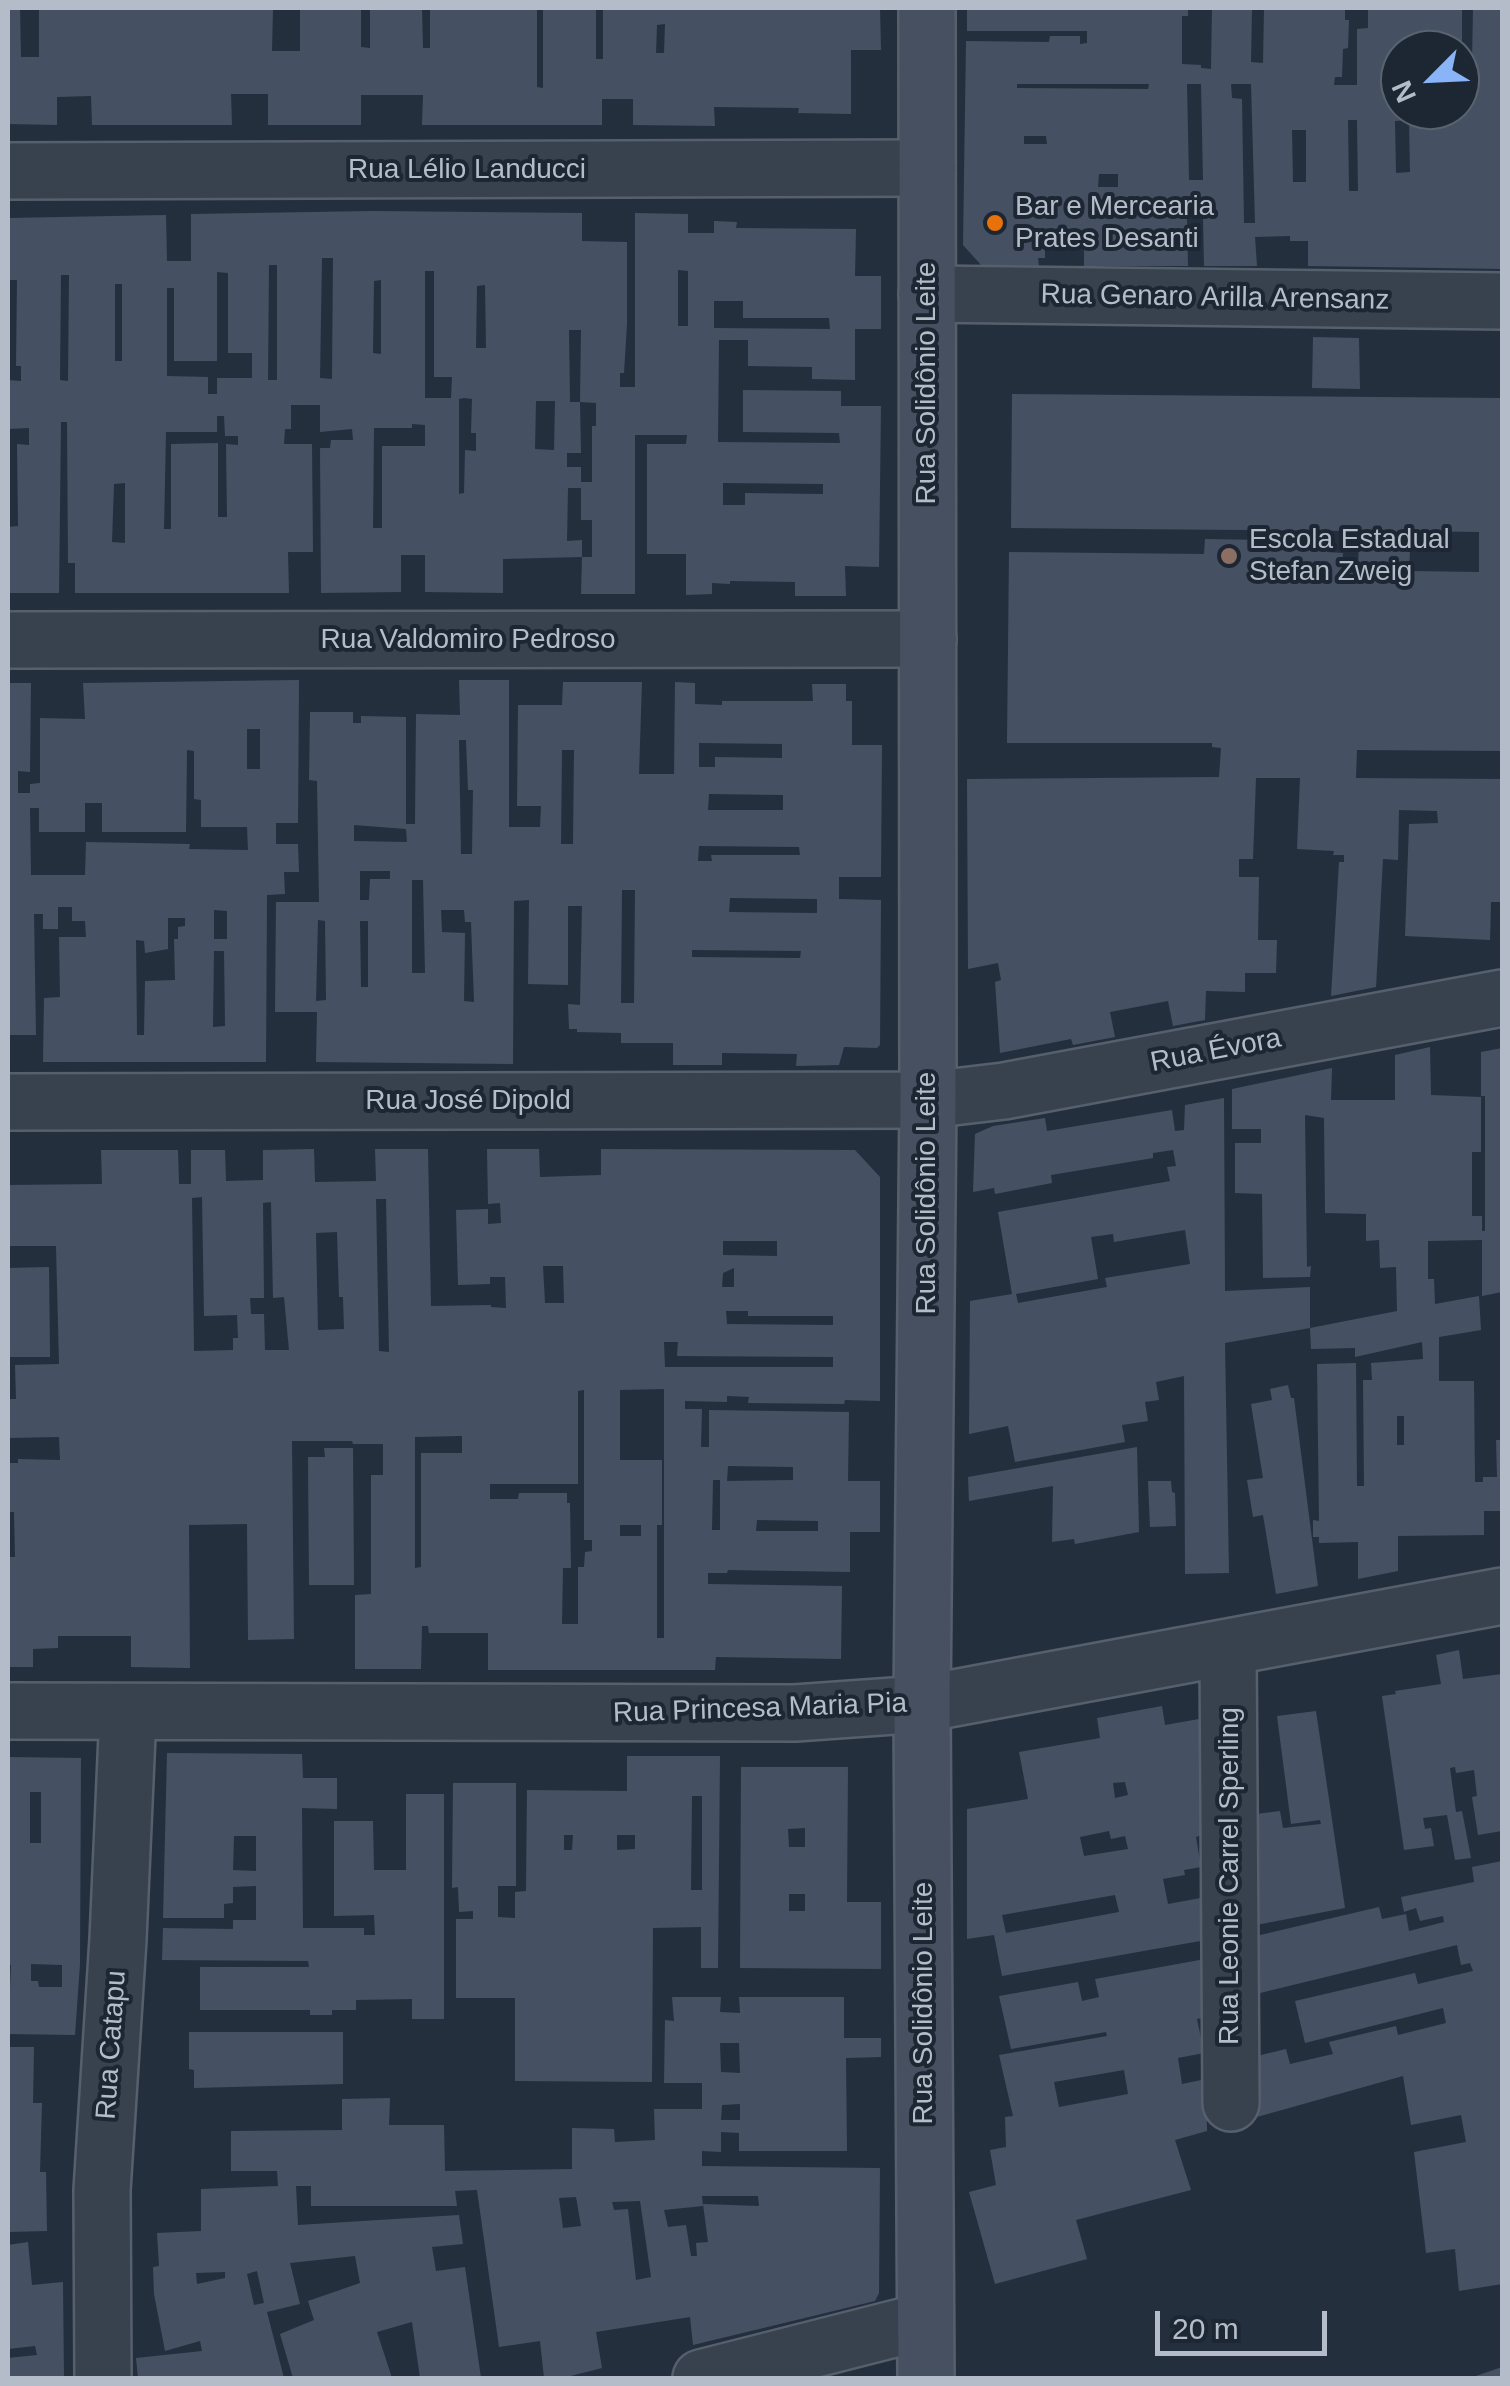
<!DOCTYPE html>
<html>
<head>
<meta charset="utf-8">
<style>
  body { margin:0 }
  #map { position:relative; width:1510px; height:2386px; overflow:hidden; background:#242f3e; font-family:Helvetica,sans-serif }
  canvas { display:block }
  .frame { position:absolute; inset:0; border:10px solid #b4bcc9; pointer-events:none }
  .north { position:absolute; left:1380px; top:30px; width:100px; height:100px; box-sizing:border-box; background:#1d2633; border:2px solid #59626f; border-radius:50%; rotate:246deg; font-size:28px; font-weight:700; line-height:40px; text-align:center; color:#b4bcc9 }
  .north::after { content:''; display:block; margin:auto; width:35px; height:45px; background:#8ab4f8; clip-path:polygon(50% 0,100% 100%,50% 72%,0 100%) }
  .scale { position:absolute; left:1155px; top:2311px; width:172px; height:45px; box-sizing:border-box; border:5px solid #b4bcc9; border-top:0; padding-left:12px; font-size:30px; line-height:35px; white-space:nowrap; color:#b4bcc9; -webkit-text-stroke:8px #1d2633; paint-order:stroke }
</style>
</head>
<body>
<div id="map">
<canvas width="1510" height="2386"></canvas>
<div class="frame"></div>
<div class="north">N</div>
<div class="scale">20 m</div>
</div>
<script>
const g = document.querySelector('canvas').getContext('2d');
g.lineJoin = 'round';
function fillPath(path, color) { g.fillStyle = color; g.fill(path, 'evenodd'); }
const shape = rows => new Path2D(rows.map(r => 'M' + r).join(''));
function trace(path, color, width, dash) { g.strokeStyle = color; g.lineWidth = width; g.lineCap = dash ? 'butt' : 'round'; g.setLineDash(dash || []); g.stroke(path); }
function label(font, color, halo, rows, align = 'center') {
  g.font = font + ' Helvetica,sans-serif'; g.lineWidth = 8; g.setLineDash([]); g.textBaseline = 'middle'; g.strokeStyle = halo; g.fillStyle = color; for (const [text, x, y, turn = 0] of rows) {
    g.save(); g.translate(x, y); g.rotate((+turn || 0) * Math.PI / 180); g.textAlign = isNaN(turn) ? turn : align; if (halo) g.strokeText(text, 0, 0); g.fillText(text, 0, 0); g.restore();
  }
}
fillPath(shape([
  [8,8,20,8,21,57,39,57,39,8,273,8,272,51,300,51,300,8,361,8,361,47,370,48,370,8,422,8,423,48,430,48,430,8,537,8,537,87,543,88,543,8,596,8,596,59,603,59,603,8,880,8,881,50,851,50,851,114,798,113,799,108,714,107,715,126,633,125,633,99,602,99,602,125,422,125,423,95,361,95,361,125,268,125,268,94,231,94,232,125,92,125,91,96,57,97,57,125,8,124],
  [665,24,664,53,656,53,657,25],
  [967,8,1188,8,1188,16,1182,16,1182,64,1201,65,1201,68,1211,69,1212,8,1252,8,1251,62,1263,63,1264,8,1345,8,1345,20,1349,20,1348,48,1343,49,1342,77,1335,77,1334,85,1357,85,1357,29,1368,28,1368,8,1462,8,1462,50,1400,50,1400,66,1383,66,1382,85,1400,85,1400,110,1460,110,1460,62,1472,62,1473,8,1502,8,1502,269,1308,266,1308,241,1290,241,1290,236,1255,237,1257,266,1204,266,1203,218,1187,218,1188,266,1084,266,1084,245,1045,245,1045,258,1038,258,1039,266,981,265,963,245,966,41,1049,42,1050,36,1080,36,1080,44,1087,43,1087,31,967,31],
  [1017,84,1149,84,1148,89,1017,88],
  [1187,84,1201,84,1203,180,1189,180],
  [1231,84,1251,84,1255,223,1244,223,1242,99,1232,98],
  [1348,120,1357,120,1358,191,1349,191],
  [1409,120,1410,172,1396,173,1395,121],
  [1292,130,1306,130,1306,182,1293,182],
  [1024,136,1046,136,1047,144,1024,144],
  [1099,174,1118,174,1118,187,1098,187],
  [373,211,582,213,582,241,627,242,627,324,624,373,620,373,620,387,635,387,635,213,688,214,688,233,714,233,714,221,737,222,736,228,856,229,855,276,881,276,881,329,855,329,855,380,812,379,812,367,748,366,748,340,719,340,718,442,840,443,839,433,743,432,743,390,841,391,841,406,881,406,879,567,845,566,846,596,795,596,795,582,730,581,730,584,712,583,712,594,686,595,686,554,647,554,647,444,686,444,687,435,635,435,635,594,581,594,582,557,503,559,503,593,425,592,425,555,401,555,401,592,321,593,320,448,330,448,331,440,353,440,352,429,320,432,320,405,291,405,291,429,285,429,284,444,312,444,313,552,288,552,289,593,75,593,75,563,68,563,67,422,61,422,59,593,8,593,8,527,18,526,17,444,29,445,29,428,8,429,8,380,21,381,21,366,16,366,17,280,8,280,8,218,166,215,167,261,191,261,191,214],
  [322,258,333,258,332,379,320,378],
  [269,265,277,265,277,380,268,380],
  [678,270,688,271,688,326,678,326],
  [425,271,434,271,434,377,452,377,451,398,425,398],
  [217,272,228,273,228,353,252,353,252,378,217,378,217,394,208,394,208,377,167,376,167,288,174,288,174,361,217,361],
  [61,275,69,275,68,381,60,380],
  [381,280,381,354,373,353,374,281],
  [115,284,122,284,122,361,115,361],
  [485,285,486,348,476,348,477,286],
  [714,301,743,301,743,318,829,318,830,329,714,328],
  [569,330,581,330,580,402,596,403,596,426,592,426,592,482,581,482,581,467,567,467,567,453,581,453,580,402,570,402],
  [464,398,472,399,471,433,476,433,476,451,465,450,464,493,459,494,459,399],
  [536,401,555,401,554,450,535,449],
  [217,416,224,416,225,436,238,436,238,445,226,444,227,517,218,517,218,443,171,444,171,529,164,529,166,432,217,432],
  [412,424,425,425,425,446,382,446,382,528,373,528,374,428,412,428],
  [125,483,125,543,112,542,114,484],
  [723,483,823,484,823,494,745,493,745,505,723,505],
  [568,488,581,488,581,520,592,520,592,557,582,557,582,540,567,541],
  [1313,337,1359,338,1360,389,1312,388],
  [1012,394,1502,398,1502,751,1357,750,1356,778,1502,779,1502,902,1491,902,1490,940,1405,936,1409,824,1438,823,1437,811,1399,810,1398,860,1383,859,1376,987,1331,996,1339,862,1344,862,1344,855,1333,855,1334,851,1297,849,1300,778,1256,778,1253,859,1239,859,1239,877,1259,877,1258,940,1277,940,1276,973,1245,973,1245,992,1206,991,1205,1020,1173,1026,1168,1001,1110,1012,1115,1037,1073,1045,1071,1039,1000,1053,995,982,1001,980,998,963,968,969,967,779,1219,777,1221,748,1212,747,1212,743,1007,743,1009,552,1204,554,1205,539,1327,541,1327,552,1343,553,1342,573,1358,573,1359,531,1011,528],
  [1411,531,1479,532,1479,572,1409,571],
  [299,680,298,823,276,823,276,844,298,844,299,872,284,872,285,894,267,895,266,1062,43,1062,44,998,60,997,59,937,86,937,85,921,72,921,72,907,58,907,58,929,43,929,43,914,34,914,36,1035,8,1035,8,683,31,683,30,772,18,771,18,793,30,793,30,784,40,783,40,718,85,719,83,683],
  [247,729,260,729,260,769,247,769],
  [187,750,194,751,194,799,201,800,201,827,247,827,248,850,189,849,190,844,86,842,85,875,31,875,30,808,39,808,39,832,85,832,85,803,102,803,102,832,186,832],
  [214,910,227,911,227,939,214,939],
  [168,918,185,918,185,926,178,927,178,939,174,939,175,980,145,981,144,1035,137,1035,136,940,144,941,145,953,168,949],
  [214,951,224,951,225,1026,213,1027],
  [459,680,509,680,509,827,540,827,541,806,517,806,518,705,562,705,563,682,642,682,639,774,674,774,675,682,695,683,695,704,722,705,722,701,813,701,812,684,846,684,846,701,852,701,852,745,882,745,881,877,839,877,839,899,881,900,880,1045,877,1048,844,1047,839,1065,796,1066,797,1054,722,1053,722,1065,673,1065,673,1043,621,1043,621,1033,577,1032,577,1029,569,1029,568,1004,580,1005,582,906,568,906,568,985,528,984,529,900,514,901,513,1064,316,1062,317,1012,275,1012,276,902,319,902,317,781,309,780,310,712,353,712,353,723,361,723,361,716,406,717,406,824,415,824,416,714,460,715],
  [459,740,466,740,468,790,473,790,472,854,461,854],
  [699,743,782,744,782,758,715,757,715,767,699,767],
  [562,750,574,750,573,844,561,844],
  [709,794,783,795,783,810,708,810],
  [354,825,406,829,407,842,354,841],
  [699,846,799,847,800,855,711,855,712,861,698,861],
  [360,871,390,871,390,879,370,879,369,900,360,900],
  [412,880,423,880,425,973,412,973],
  [622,890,635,890,634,1003,621,1003],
  [730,898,817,899,817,913,729,912],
  [441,910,464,910,465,922,471,922,474,1002,464,1001,465,933,442,932],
  [318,920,325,921,326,1000,316,1001],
  [360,921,368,921,368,987,361,987],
  [692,950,801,951,800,958,692,957],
  [1430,1047,1431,1095,1481,1097,1481,1152,1472,1152,1472,1216,1482,1216,1482,1231,1485,1231,1485,1096,1481,1096,1481,1052,1502,1048,1502,1292,1482,1296,1482,1240,1428,1241,1428,1279,1434,1279,1435,1304,1479,1296,1481,1330,1439,1337,1439,1381,1474,1381,1475,1482,1483,1482,1483,1477,1497,1477,1496,1440,1502,1440,1502,1511,1484,1511,1484,1535,1398,1536,1398,1571,1358,1579,1358,1542,1319,1543,1319,1537,1313,1537,1313,1520,1319,1521,1317,1364,1356,1363,1357,1486,1364,1486,1363,1380,1372,1380,1371,1363,1423,1359,1422,1342,1355,1357,1355,1348,1311,1349,1310,1328,1397,1311,1396,1267,1380,1268,1379,1240,1366,1241,1366,1214,1325,1213,1324,1118,1305,1115,1307,1267,1311,1266,1310,1277,1263,1278,1262,1194,1235,1193,1235,1143,1261,1143,1261,1129,1232,1129,1232,1089,1332,1068,1331,1100,1395,1100,1395,1055],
  [1397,1416,1404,1416,1404,1445,1397,1445],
  [1224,1098,1225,1291,1310,1287,1310,1328,1225,1343,1229,1573,1185,1574,1184,1376,1156,1382,1159,1400,1145,1402,1148,1421,1122,1425,1125,1442,1015,1462,1008,1426,969,1434,970,1301,1012,1294,998,1212,1170,1181,1167,1167,1176,1166,1173,1150,1153,1153,1153,1158,1051,1175,1052,1183,995,1194,994,1188,973,1192,975,1134,993,1126,1045,1118,1047,1131,1172,1110,1175,1131,1184,1130,1185,1105],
  [1185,1230,1190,1264,1105,1278,1107,1287,1018,1303,1016,1294,1098,1279,1091,1237,1113,1234,1114,1242],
  [314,1149,315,1182,376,1181,375,1149,428,1149,431,1306,491,1305,491,1307,506,1308,505,1277,490,1277,490,1284,458,1285,456,1210,488,1209,488,1224,501,1223,500,1203,488,1204,487,1149,539,1149,540,1177,601,1175,601,1149,855,1150,880,1177,880,1401,845,1400,844,1404,748,1403,749,1397,727,1396,727,1402,685,1401,685,1409,702,1409,701,1447,709,1447,709,1410,849,1412,848,1481,880,1481,880,1532,850,1532,850,1572,728,1570,727,1573,708,1573,708,1584,842,1586,841,1659,716,1657,715,1670,488,1670,488,1633,429,1633,428,1626,422,1626,421,1669,355,1669,355,1595,371,1594,371,1475,383,1475,383,1444,353,1444,352,1441,292,1441,294,1639,248,1640,247,1524,189,1525,190,1668,131,1667,131,1636,58,1636,58,1648,33,1649,33,1667,8,1667,8,1557,15,1557,14,1512,8,1512,8,1463,18,1463,18,1459,60,1460,59,1437,8,1438,8,1399,16,1399,15,1365,59,1364,56,1246,8,1246,8,1185,102,1184,101,1150,178,1150,179,1184,191,1184,191,1150,225,1150,226,1181,263,1180,263,1150],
  [202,1197,204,1316,237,1315,238,1338,233,1338,233,1350,194,1351,192,1198],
  [376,1199,386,1199,389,1352,379,1351],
  [271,1202,273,1298,284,1297,289,1350,265,1350,264,1314,251,1314,250,1298,264,1298,263,1203],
  [337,1232,339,1297,343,1297,344,1329,318,1330,316,1233],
  [723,1241,777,1241,777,1256,723,1255],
  [543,1266,563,1266,564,1303,545,1303],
  [734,1268,734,1287,722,1287,723,1273],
  [726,1311,748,1311,748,1316,833,1316,833,1325,727,1324],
  [664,1342,678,1342,677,1356,833,1357,833,1367,665,1367],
  [664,1389,664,1638,657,1638,657,1525,662,1525,662,1460,620,1460,620,1390],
  [584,1390,584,1540,592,1540,592,1551,585,1552,584,1567,578,1567,578,1624,562,1624,563,1568,571,1568,570,1503,567,1503,567,1493,519,1493,518,1499,490,1499,490,1484,578,1484,578,1391],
  [462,1436,462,1453,421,1453,421,1567,415,1568,415,1437],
  [728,1466,793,1467,793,1480,727,1481],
  [713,1480,720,1480,720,1530,712,1530],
  [757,1520,818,1521,818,1531,756,1531],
  [620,1525,641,1525,641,1536,620,1536],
  [49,1267,50,1357,8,1357,8,1268],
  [1288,1385,1291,1398,1294,1398,1318,1586,1276,1594,1263,1515,1253,1517,1247,1480,1263,1478,1251,1404,1272,1400,1270,1389],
  [1137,1447,1139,1532,1075,1544,1074,1539,1052,1542,1053,1486,969,1501,968,1477],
  [324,1448,353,1448,354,1585,309,1585,308,1457,325,1457],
  [1148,1481,1171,1481,1172,1492,1175,1493,1176,1526,1150,1527],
  [1459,1650,1463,1679,1502,1674,1502,1831,1478,1835,1472,1797,1477,1796,1474,1770,1456,1773,1455,1767,1450,1768,1456,1812,1462,1811,1471,1858,1455,1860,1447,1815,1423,1818,1425,1829,1431,1828,1434,1846,1404,1850,1382,1696,1396,1694,1395,1691,1441,1684,1436,1655],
  [1162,1706,1165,1725,1199,1719,1200,1724,1205,1767,1205,1834,1196,1837,1201,1867,1184,1870,1185,1875,1163,1879,1168,1904,1206,1897,1206,1940,1002,1976,994,1935,967,1939,967,1809,1028,1799,1019,1752,1100,1738,1097,1718],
  [1125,1782,1128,1795,1115,1798,1113,1783],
  [1109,1831,1111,1839,1125,1836,1128,1849,1084,1856,1080,1837],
  [1115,1895,1119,1912,1006,1933,1002,1915],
  [1316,1711,1345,1908,1256,1925,1256,1814,1280,1811,1283,1828,1321,1824,1320,1820,1291,1824,1277,1716],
  [167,1753,302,1754,303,1778,337,1778,337,1809,302,1808,303,1928,364,1928,364,1935,375,1935,374,1915,334,1916,334,1821,373,1821,374,1870,406,1870,406,1794,444,1794,444,2019,412,2019,412,1999,356,2000,356,2010,332,2010,332,2015,310,2015,310,2010,200,2010,200,1967,309,1967,308,1961,162,1960,163,1928,233,1929,233,1920,256,1920,256,1886,233,1887,233,1903,224,1904,224,1918,163,1918],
  [234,1836,256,1836,256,1871,233,1870],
  [627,1756,720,1756,718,1968,701,1968,701,1927,653,1928,652,2082,515,2081,515,1998,456,1998,456,1919,473,1919,473,1911,459,1912,458,1887,452,1888,453,1783,516,1783,516,1886,498,1886,498,1917,515,1918,515,1892,526,1891,527,1790,627,1791],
  [692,1796,702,1796,702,1890,691,1890],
  [564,1835,573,1835,572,1850,564,1850],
  [617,1835,635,1835,635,1849,617,1850],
  [8,1757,81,1758,80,1964,75,2035,8,2034,11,1965,8,1964],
  [30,1792,41,1792,41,1843,30,1843],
  [31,1964,62,1965,62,1987,39,1987,38,1981,31,1981],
  [741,1767,848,1767,847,1902,881,1902,881,1969,740,1968],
  [805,1828,805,1847,789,1847,788,1829],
  [789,1894,805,1894,805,1911,789,1911],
  [1502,1861,1502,2284,1459,2291,1455,2249,1426,2253,1414,2152,1466,2142,1461,2115,1411,2125,1403,2076,1257,2117,1257,2056,1286,2049,1290,2064,1333,2054,1329,2042,1396,2026,1398,2035,1446,2023,1443,2008,1305,2043,1295,2001,1415,1973,1418,1984,1473,1971,1470,1963,1461,1965,1457,1945,1256,1994,1256,1936,1379,1907,1382,1919,1406,1914,1409,1931,1444,1922,1443,1916,1420,1921,1416,1908,1404,1912,1401,1897,1474,1882,1472,1867],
  [1205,1959,1206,2017,1197,2019,1204,2053,1178,2058,1182,2084,1206,2079,1207,2131,1175,2140,1191,2190,1076,2220,1087,2259,995,2284,969,2192,996,2185,990,2150,1006,2147,1005,2117,1013,2116,999,2055,1107,2036,1106,2032,1011,2049,999,1996,1078,1982,1082,2001,1099,1997,1095,1979],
  [1124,2070,1128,2094,1059,2107,1054,2082],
  [672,1997,721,1997,720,2012,740,2013,739,1997,844,1997,844,2038,881,2038,881,2057,846,2058,847,2151,739,2151,739,2133,721,2132,721,2152,702,2151,702,2166,880,2168,879,2293,875,2301,693,2345,690,2317,596,2332,602,2368,563,2378,544,2378,540,2341,499,2347,477,2190,455,2191,457,2206,311,2206,311,2186,296,2186,298,2225,459,2215,463,2244,432,2247,436,2271,465,2267,481,2378,420,2378,412,2322,377,2332,392,2378,293,2378,280,2334,314,2320,308,2301,360,2283,355,2256,290,2263,300,2304,267,2312,284,2378,138,2378,136,2358,202,2351,200,2341,165,2351,154,2294,153,2267,159,2266,157,2233,201,2231,201,2189,278,2186,277,2171,231,2171,231,2131,342,2130,342,2099,390,2098,389,2125,444,2125,445,2171,572,2169,572,2128,614,2129,615,2142,655,2140,654,2109,702,2109,702,2083,664,2083,665,2020,674,2021],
  [720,2043,739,2043,740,2073,721,2072],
  [740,2104,740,2120,721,2120,722,2105],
  [702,2196,758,2196,759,2206,703,2204,708,2242,696,2243,697,2256,691,2256,686,2225,668,2227,664,2210,703,2206],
  [576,2197,581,2226,563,2228,559,2198],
  [640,2201,651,2277,636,2280,628,2209,614,2210,612,2202],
  [257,2271,264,2303,254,2305,247,2274],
  [225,2272,225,2278,197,2284,196,2273],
  [189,2032,343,2032,343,2084,194,2088,194,2070,189,2069],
  [8,2047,34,2047,33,2103,42,2103,40,2172,46,2172,47,2231,8,2232],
  [28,2242,32,2285,63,2282,64,2378,8,2378,8,2358,37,2355,35,2346,8,2349,8,2245],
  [1502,2367,1502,2378,1470,2378]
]), '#455162');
const minor = shape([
  [8,171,927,168],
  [927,294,1502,301],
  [8,640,928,639],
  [8,1102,928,1100,1004,1091,1502,998],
  [1228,1649,1231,2103],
  [8,1711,795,1713,922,1704,1502,1596],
  [103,2378,102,2190,118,1939,128,1712],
  [701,2378,925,2321]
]);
const secondary = shape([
  [926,2378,922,1704,928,1100,927,8]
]);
trace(minor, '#565f6c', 60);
trace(secondary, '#565f6c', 60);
trace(minor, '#38414e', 55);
trace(secondary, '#465061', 55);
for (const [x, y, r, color] of [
  [995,223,10,"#e8710a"],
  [1229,556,10,"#8d6e63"]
]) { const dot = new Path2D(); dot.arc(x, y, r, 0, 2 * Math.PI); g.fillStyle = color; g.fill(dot); trace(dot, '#1d2633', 4); }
label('28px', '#b4bcc9', '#1d2633', [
  ["Rua Lélio Landucci",467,170],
  ["Rua Genaro Arilla Arensanz",1215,298,1],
  ["Rua Solidônio Leite",927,383,-90],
  ["Rua Valdomiro Pedroso",468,640],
  ["Rua Évora",1216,1051,-11],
  ["Rua José Dipold",468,1101],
  ["Rua Solidônio Leite",927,1193,-90],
  ["Rua Princesa Maria Pia",760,1709,-2],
  ["Rua Leonie Carrel Sperling",1230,1876,-90],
  ["Rua Solidônio Leite",924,2003,-90],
  ["Rua Catapu",112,2045,-86]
]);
label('28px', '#b4bcc9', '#1d2633', [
  ["Bar e Mercearia",1015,207],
  ["Prates Desanti",1015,239],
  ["Escola Estadual",1249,540],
  ["Stefan Zweig",1249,572]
], 'left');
</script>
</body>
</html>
